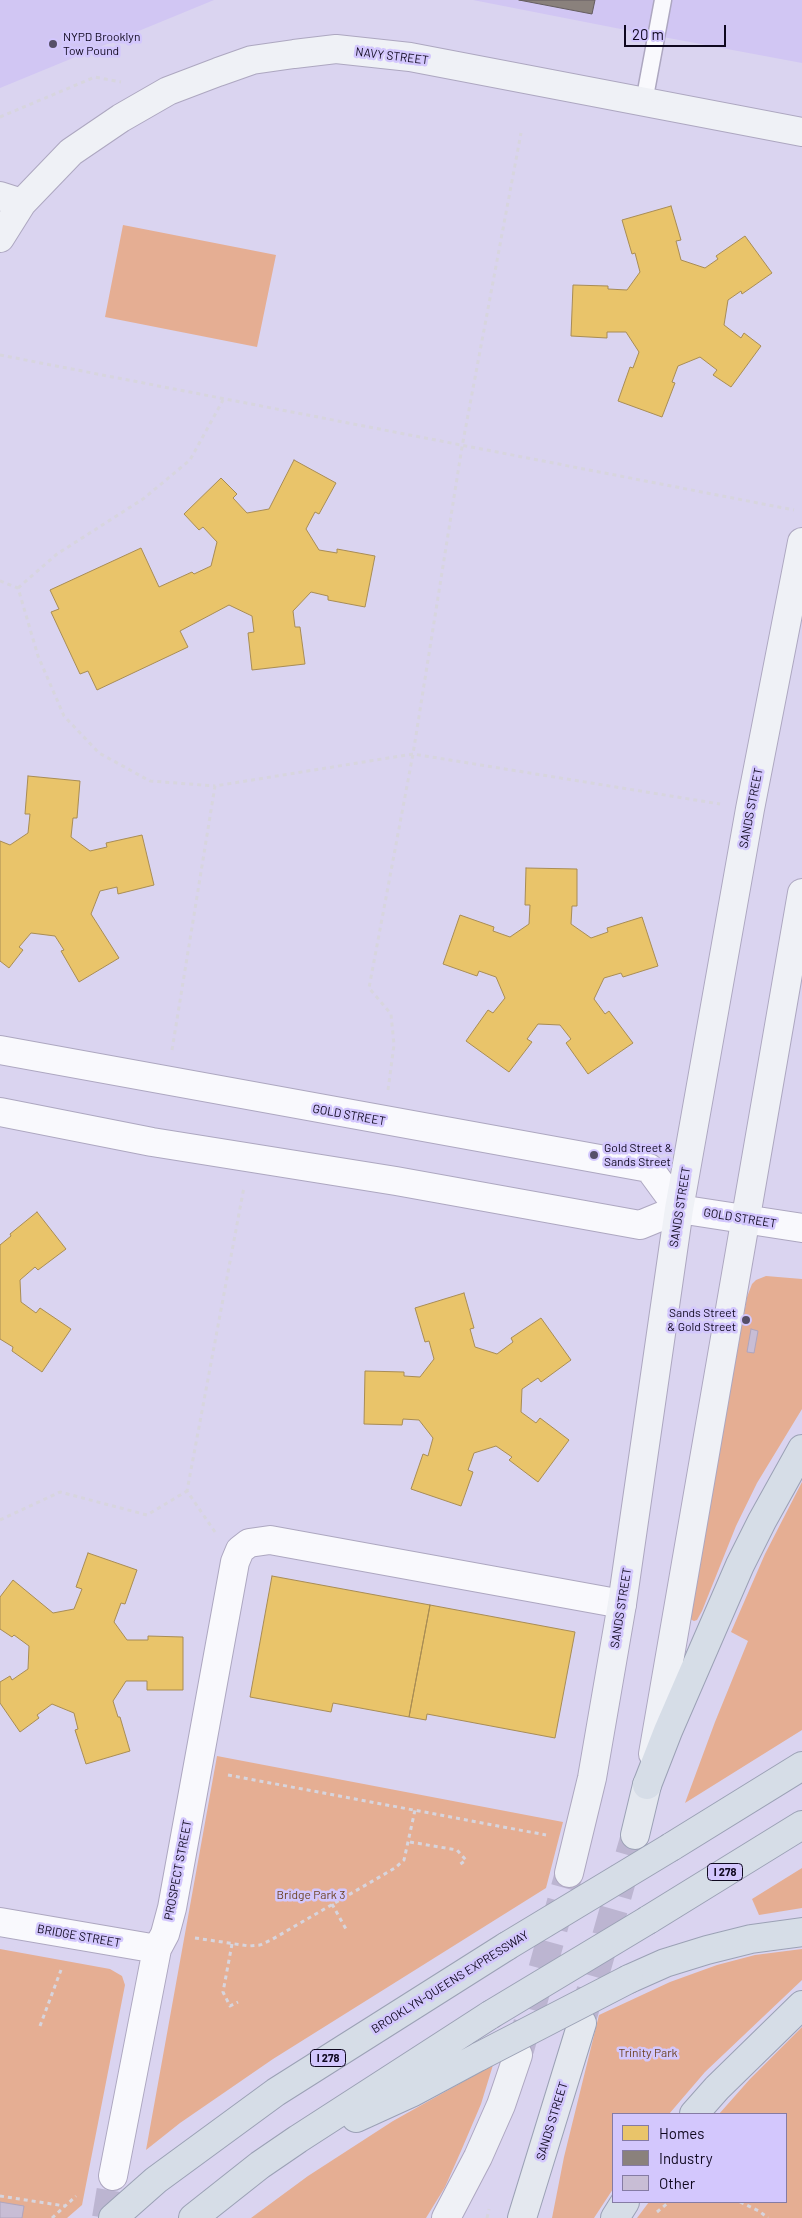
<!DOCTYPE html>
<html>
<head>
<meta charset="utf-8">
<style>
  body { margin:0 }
  #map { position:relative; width:802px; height:2218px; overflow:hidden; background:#dad4f0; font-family:Barlow,sans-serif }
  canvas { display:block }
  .legend { position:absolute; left:612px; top:2113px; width:175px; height:90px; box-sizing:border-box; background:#d3c7fd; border:1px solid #857ba4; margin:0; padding:6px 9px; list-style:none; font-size:15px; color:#0f081f }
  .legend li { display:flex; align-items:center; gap:10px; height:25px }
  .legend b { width:25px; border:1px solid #857ba4 }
  .scale { position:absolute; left:624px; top:25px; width:102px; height:22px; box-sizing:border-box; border:2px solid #0f081f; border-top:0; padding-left:6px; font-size:15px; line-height:18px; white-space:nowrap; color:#0f081f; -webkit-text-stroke:4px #d3c7fd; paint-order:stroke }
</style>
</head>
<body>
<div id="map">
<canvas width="802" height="2218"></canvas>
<ul class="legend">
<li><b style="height:14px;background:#e9c46a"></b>Homes</li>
<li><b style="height:14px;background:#8a817c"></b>Industry</li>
<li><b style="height:14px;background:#c8bdd5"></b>Other</li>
</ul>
<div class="scale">20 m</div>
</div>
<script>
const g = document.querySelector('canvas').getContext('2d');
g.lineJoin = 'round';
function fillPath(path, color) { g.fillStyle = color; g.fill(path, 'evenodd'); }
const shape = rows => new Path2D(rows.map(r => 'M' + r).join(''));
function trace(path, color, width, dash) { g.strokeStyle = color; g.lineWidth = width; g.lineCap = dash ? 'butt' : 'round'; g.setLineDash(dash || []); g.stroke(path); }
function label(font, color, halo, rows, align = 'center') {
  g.font = font + ' Barlow,sans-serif'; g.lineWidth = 5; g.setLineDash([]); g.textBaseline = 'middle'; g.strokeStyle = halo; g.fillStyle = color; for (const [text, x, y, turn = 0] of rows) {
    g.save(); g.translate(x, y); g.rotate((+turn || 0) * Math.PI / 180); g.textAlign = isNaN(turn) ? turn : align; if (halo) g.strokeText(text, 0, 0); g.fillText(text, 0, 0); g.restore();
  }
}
fillPath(shape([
  [0,0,214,0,0,88],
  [473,0,802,0,802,63,631,31]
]), '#d1c6f3');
fillPath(shape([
  [123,225,276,255,257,347,105,317],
  [766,1276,802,1279,802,1409,757,1483,736,1526,702,1611,697,1620,694,1621,690,1619,690,1613,747,1297,752,1284,756,1280],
  [802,1482,802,1730,685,1803,715,1722,748,1641,731,1632,765,1554],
  [217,1756,563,1822,546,1888,273,2059,180,2123,146,2150],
  [802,1868,802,1908,759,1915,752,1899],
  [0,1949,110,1969,122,1976,125,1985,82,2205,67,2218,0,2218],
  [802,1949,802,1980,705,2072,669,2114,613,2114,613,2189,594,2218,552,2218,564,2157,599,2015,670,1982,717,1965,755,1955],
  [802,2027,802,2218,637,2218,649,2202,786,2202,786,2114,719,2114,750,2079],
  [493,2065,481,2104,461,2151,445,2187,426,2218,251,2218,308,2176,393,2121]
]), '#e5ae93');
const homes = shape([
  [671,206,681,240,676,241,681,260,705,268,718,259,716,256,745,236,772,273,742,294,741,291,728,300,724,325,741,338,744,333,761,346,731,387,713,375,717,370,700,357,678,366,672,382,675,383,662,417,618,401,630,367,633,368,639,352,626,332,607,332,607,338,571,336,573,285,608,286,608,289,627,290,640,272,635,253,632,254,622,220,671,206],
  [294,460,336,483,319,514,315,512,306,529,319,550,337,553,337,549,375,556,365,607,328,600,328,596,311,592,293,611,295,627,300,627,305,664,252,670,248,633,254,632,252,616,229,605,180,631,188,647,97,690,88,671,80,674,51,612,59,609,50,590,141,548,159,587,192,572,194,574,211,566,217,542,203,527,199,530,184,514,221,478,237,494,233,498,247,513,269,509,294,460],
  [28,776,80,781,77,818,73,818,71,837,90,851,107,847,106,843,142,835,154,885,118,894,117,887,100,891,91,914,119,958,79,982,61,951,64,950,55,936,31,933,19,947,23,950,9,968,0,961,0,841,10,845,28,833,30,814,25,814,28,776],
  [526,868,577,869,577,906,572,906,571,924,591,938,608,932,607,928,642,917,658,966,623,977,621,973,604,978,594,999,605,1014,609,1011,633,1043,588,1074,566,1043,571,1039,560,1025,538,1024,527,1039,532,1042,509,1072,466,1041,488,1010,493,1013,505,998,496,977,479,971,477,976,443,964,460,915,494,927,493,931,510,937,529,924,530,905,525,905,526,868],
  [37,1212,66,1249,38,1270,35,1267,20,1280,21,1302,36,1313,40,1308,71,1329,42,1372,12,1351,13,1347,0,1339,0,1245,11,1236,10,1234,37,1212],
  [464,1293,474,1328,470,1329,475,1347,497,1354,513,1342,511,1338,541,1318,571,1360,541,1382,538,1378,522,1389,521,1412,536,1423,540,1418,569,1440,538,1482,509,1460,512,1457,496,1446,474,1453,468,1470,473,1472,461,1506,411,1489,423,1454,428,1456,433,1438,419,1420,403,1419,402,1425,364,1424,365,1371,404,1372,404,1376,420,1377,434,1359,429,1341,425,1342,415,1308,464,1293],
  [88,1553,137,1570,125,1604,121,1603,114,1622,127,1640,148,1640,148,1636,183,1637,183,1690,147,1690,147,1681,126,1681,113,1701,118,1717,120,1717,130,1751,86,1764,75,1730,78,1729,74,1713,52,1704,37,1715,39,1718,20,1732,0,1703,0,1682,10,1676,12,1680,28,1669,29,1646,14,1635,12,1637,0,1629,0,1597,13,1580,53,1613,74,1609,82,1589,76,1587,88,1553],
  [272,1576,430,1605,409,1717,333,1703,331,1712,250,1697,272,1576],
  [430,1605,575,1632,555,1738,427,1714,426,1720,409,1717,430,1605]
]);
fillPath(homes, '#e9c46a');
trace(homes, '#a88c54', 1);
const industry = shape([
  [519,0,595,0,592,14,519,0]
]);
fillPath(industry, '#8a817c');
trace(industry, '#655d60', 1);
const building = shape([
  [751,1329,758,1331,754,1353,747,1352,751,1329],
  [0,2202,24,2206,22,2218,0,2218,0,2202]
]);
fillPath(building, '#c8bdd5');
trace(building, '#b0a5bd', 1);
trace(shape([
  [106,2218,113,2176]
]), '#bcb5d1', 28, [28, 14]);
trace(shape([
  [520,2050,569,1873]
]), '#bcb5d1', 28, [28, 14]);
trace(shape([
  [583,2017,635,1835]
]), '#bcb5d1', 28, [28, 14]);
const lane = shape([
  [644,102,663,0]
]);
const street = shape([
  [0,1050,649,1168,679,1209],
  [0,1112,152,1142,396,1181,640,1225,679,1209,802,1228],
  [0,1922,157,1949],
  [113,2176,157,1949,165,1934,172,1908,235,1562,240,1550,249,1543,270,1540,622,1604]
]);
const secondary = shape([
  [0,196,22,203],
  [0,238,22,203,71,152,121,118,168,91,218,72,252,60,294,54,336,49,410,57,802,132],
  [653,1754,802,893],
  [569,1873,592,1778,622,1604,679,1209,750,809,802,542],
  [446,2218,478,2157,501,2105,518,2055]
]);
const primary = shape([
  [635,1835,647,1785],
  [522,2218,582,2023]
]);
const highway = shape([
  [647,1785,668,1731,740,1565,762,1521,802,1449],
  [671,1847,802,1766],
  [648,1920,802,1825],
  [629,1979,665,1963,707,1950,751,1939,802,1932],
  [694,2114,717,2088,802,2005],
  [356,2118,413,2092,480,2056],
  [113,2218,156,2180,276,2092,507,1946],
  [193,2218,260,2165,298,2139,490,2015],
  [615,2218,625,2202]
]);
trace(lane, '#ada7c0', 19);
trace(street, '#ada7c0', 30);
trace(secondary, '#ada7c0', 30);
trace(primary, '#9ba1b5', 30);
trace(highway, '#9ba1b5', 30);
trace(shape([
  [0,117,95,77,121,82],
  [0,355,794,510],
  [0,581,18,588,38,656,64,716,99,753,150,781,215,786],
  [18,588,57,554,143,499,190,460,223,400],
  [172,1050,215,786,413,754,720,804],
  [388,1090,394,1045,391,1014,369,988,413,754,462,447,521,133],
  [0,1520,60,1492,147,1515,187,1491],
  [215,1532,187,1491,244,1187],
  [228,1775,546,1835],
  [410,1842,457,1850,466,1860,459,1865],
  [332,1904,346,1929],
  [195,1938,249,1946,260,1945,271,1940,395,1868,404,1860,415,1810],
  [232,1944,223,1992,230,2006,238,2002],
  [40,2026,61,1970],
  [0,2196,65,2206],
  [740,2202,759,2211,768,2218],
  [657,2212,669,2202],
  [52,2218,76,2196],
  [487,2218,489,2209]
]), '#d7d5de', 3, [4, 4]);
trace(lane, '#f9f9fd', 16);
trace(street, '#f9f9fd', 28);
trace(secondary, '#eff1f6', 28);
trace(primary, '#e4e8ef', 28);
trace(highway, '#d6dde7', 28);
const highwayBridge = shape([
  [507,1946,671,1847],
  [490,2015,648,1920],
  [480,2056,629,1979]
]);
trace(highwayBridge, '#9ba1b5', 30, []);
trace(highwayBridge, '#d6dde7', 28);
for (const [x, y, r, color] of [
  [53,44,5,"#564f68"],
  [594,1155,5,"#564f68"],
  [746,1320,5,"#564f68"]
]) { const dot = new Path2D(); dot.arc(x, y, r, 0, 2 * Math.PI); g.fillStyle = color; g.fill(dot); trace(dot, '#d3c7fd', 2); }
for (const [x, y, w] of [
  [725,1872,35],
  [328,2058,35]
]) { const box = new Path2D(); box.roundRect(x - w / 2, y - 8.5, w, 17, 4); g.fillStyle = '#d3c7fd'; g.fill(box); trace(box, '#0f081f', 1); }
label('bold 11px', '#0f081f', null, [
  ["I 278",725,1872],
  ["I 278",328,2058]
]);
label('12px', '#0f081f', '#d3c7fd', [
  ["NYPD Brooklyn",63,37],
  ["Tow Pound",63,51],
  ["Gold Street &",604,1148],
  ["Sands Street",604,1162],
  ["Sands Street",736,1313,"right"],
  ["& Gold Street",736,1327,"right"]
], 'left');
label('12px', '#0f081f', '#d3c7fd', [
  ["NAVY STREET",392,56,7],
  ["SANDS STREET",751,808,-79],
  ["GOLD STREET",349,1115,10],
  ["SANDS STREET",680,1207,-81],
  ["GOLD STREET",740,1218,9],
  ["SANDS STREET",621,1608,-81],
  ["PROSPECT STREET",178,1870,-79],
  ["BRIDGE STREET",79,1936,10],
  ["BROOKLYN-QUEENS EXPRESSWAY",450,1982,-32],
  ["SANDS STREET",552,2121,-73]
]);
label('12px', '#6c4325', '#d3c7fd', [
  ["Bridge Park 3",311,1895],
  ["Trinity Park",648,2053]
]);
</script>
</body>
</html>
